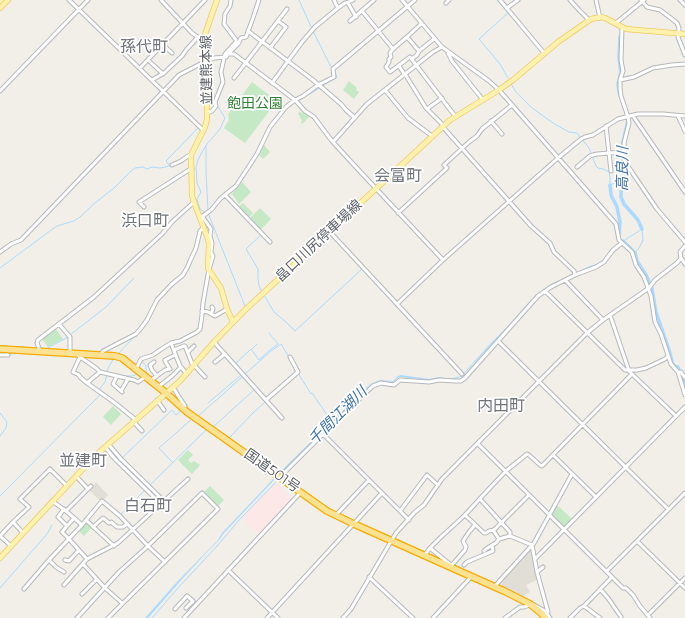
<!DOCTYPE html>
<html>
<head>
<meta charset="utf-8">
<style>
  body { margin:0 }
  canvas { display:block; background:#f1efe8 }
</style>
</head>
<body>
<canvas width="685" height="618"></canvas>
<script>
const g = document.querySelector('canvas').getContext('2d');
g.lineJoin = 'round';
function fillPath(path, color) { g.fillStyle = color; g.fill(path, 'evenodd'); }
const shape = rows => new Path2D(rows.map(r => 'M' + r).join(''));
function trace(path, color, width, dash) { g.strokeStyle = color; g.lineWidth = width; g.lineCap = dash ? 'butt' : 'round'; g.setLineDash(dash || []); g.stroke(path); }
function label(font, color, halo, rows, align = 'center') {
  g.font = font + ' Montserrat,"Noto Sans JP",sans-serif'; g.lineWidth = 3.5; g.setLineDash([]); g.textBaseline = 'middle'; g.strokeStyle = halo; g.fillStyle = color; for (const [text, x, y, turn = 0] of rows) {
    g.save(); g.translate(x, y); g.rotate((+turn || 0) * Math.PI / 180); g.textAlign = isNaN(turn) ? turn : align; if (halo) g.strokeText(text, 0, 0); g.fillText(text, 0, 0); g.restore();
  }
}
fillPath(shape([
  [96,482,108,495,101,502,89,490],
  [531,547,539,579,526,585,530,592,520,598,496,587]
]), '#e1ded6');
fillPath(shape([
  [276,482,293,499,259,535,241,519]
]), '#fce8e6');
fillPath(shape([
  [349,81,357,88,356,90,359,92,354,99,343,90],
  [252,82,277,101,245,143,224,128,229,120,228,114],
  [300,111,302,113,304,112,309,117,302,124,301,123,302,120,300,118,300,117,298,114],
  [264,145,270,152,263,159,259,155],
  [242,182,251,192,239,204,232,194],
  [243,203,253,213,248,218,238,207],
  [260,208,271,219,260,230,249,219],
  [55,328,63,339,48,347,42,339],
  [113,406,121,414,111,425,103,417],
  [188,450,193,455,188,460,191,463,194,461,200,465,192,474,178,460],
  [210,486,224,500,217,507,203,493],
  [556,505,557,505,573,520,564,529,551,515],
  [86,521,92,527,84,536,78,530]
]), '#c5e8c5');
fillPath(shape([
  [617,245,612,249,607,257,600,263,587,268,565,279,551,285,537,293,507,328,461,377,449,380,439,378,428,380,401,377,399,377,393,382,381,381,371,384,277,477,223,534,220,539,209,550,183,578,148,618,145,618,176,583,218,540,222,533,280,472,370,384,380,380,393,381,398,376,401,375,429,379,440,377,449,379,461,376,491,343,506,328,537,293,553,283,567,278,587,267,599,263,606,257,610,250]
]), '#aadaff');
trace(shape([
  [299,0,314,33,332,69],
  [497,0,520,27],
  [508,13,479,39,500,64,508,78],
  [226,16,232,4,233,0],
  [511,84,516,92,532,108,556,125,569,132,577,133,589,148,596,166,598,168,603,169,609,172,610,177,610,185,617,182,624,181],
  [220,93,224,83],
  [308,95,337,77,335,73],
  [297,101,303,98],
  [206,147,206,172,208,210],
  [247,171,258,156],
  [227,195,235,189],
  [208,213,245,306],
  [203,215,203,211,200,209,197,199,201,192,197,183,196,168,198,160,202,152,207,144,220,129,224,120,225,118,217,105],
  [261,235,246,249,258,269,258,279,259,286,261,290],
  [625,240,642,229,643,240,639,248,635,253],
  [0,268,54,228,57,226,74,221,80,217,95,203,114,188,129,173,135,168,143,167,147,169,152,167,160,168,170,166,166,161,198,128,164,94],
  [264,295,274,312,286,322,295,331,362,269],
  [139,332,150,318,155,306],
  [70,335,106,307,134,278],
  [252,349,257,344],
  [44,350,68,337],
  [9,354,25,353],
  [118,354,135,336],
  [142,361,146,366,146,372,150,377],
  [235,364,251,349,259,360,270,350,278,344,269,333],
  [298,373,311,394,312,393,332,422],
  [244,375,271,351,281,344,289,357],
  [124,376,132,376,135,375,137,373],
  [99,390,105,382,108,368,114,358],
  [208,403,241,375],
  [0,413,7,422,6,428,0,436],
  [198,416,221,396,243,376],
  [213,427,255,389,254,389],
  [229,438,253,413,265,402],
  [122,458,172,410,176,415,182,410],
  [172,462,159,448,192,419],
  [150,485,207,429],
  [0,496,101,394],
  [120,515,144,491],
  [0,588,47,534,52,525],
  [152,618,177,589,218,545,240,519,276,482]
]), '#aadaff', 1);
trace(shape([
  [620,37,619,57,621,73,618,84,619,92,621,98],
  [627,117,628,120,622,146,624,181,621,192,621,197,624,204,638,220,642,229],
  [610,185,611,195,617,207,620,222,619,234],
  [623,241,635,253,637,261,646,275,652,289,656,312,669,350,673,365,678,367,680,375,685,385]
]), '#aadaff', 3.5);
const minor = shape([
  [69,0,203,130],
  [161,0,192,33,203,41],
  [334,0,338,8],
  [402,0,442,47,489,81,499,90,616,224,619,240,632,252,636,265,644,277,651,296,655,322,661,334,671,364,678,372,685,395],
  [500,0,544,53],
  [570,0,579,10,589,20],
  [596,0,600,18],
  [641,0,647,7,660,10,672,19,677,23,679,28,678,37,685,55],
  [680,0,685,5],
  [348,3,356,17],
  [446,3,449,0],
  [507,8,518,0],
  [362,11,393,49,390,53,391,57,389,59,389,62,386,67,390,72,410,57,455,116],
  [350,21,374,0],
  [616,23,644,0],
  [622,28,621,60,623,71,620,80,620,88,621,96,628,117,629,123,624,143,625,162,657,209,685,242],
  [248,31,313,80,341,104,346,110,354,117],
  [407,37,422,23],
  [163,45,172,53],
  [270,48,286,27,278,21],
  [393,49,407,37,419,51,417,55,412,59],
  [419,51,434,39],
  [448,53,452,61,483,100],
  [229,54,234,54,246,63,295,100,305,111,314,117,332,141,354,165,443,260],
  [148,60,163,74],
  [399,66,405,75],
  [140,68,205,0],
  [405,74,426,108,443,125],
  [234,78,287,9],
  [152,80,164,73,182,56,187,49,198,37],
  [620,80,634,77,653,68,672,65,685,64],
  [272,83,302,42,315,27,338,8,345,3,349,2,353,0],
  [385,90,408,118,432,136],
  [0,91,88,0],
  [427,109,442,98],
  [207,113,212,111,216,106,215,102,223,82,221,72,225,54,236,42,236,40,224,24,225,14,230,6,231,0],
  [633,116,685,192],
  [678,116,685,131],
  [491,121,502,134],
  [442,126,531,226,550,243,554,252,574,271,575,275],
  [606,126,611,171],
  [333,142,367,104,433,52,442,47],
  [172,165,181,161,188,156,191,155],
  [577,167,590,156,593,155,597,154,622,152],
  [225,195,270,242],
  [144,207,139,202,192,168],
  [398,213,447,168,444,165,469,142,477,136,482,129,512,105],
  [200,218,211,210,221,198,236,186,257,154,270,127,286,107,295,100,303,96,318,85,334,77,333,69,415,0],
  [330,232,462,374],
  [685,246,680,252,681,258,685,264],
  [0,252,11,244,21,240,179,75,206,61,214,58,226,57,228,54,238,44,241,38,246,37,253,18,259,0],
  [566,281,603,320],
  [545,291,625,370,637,370,646,368,665,359,668,356],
  [397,304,443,260,558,158,581,139,585,137,593,135,618,119,638,114,663,114,685,116],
  [202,311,208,312,215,316,227,309],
  [211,314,213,309,212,307],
  [610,315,629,371,632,374,676,416],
  [59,324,70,337,70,353],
  [498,341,668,509],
  [214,342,282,418],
  [171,343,180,366,187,374],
  [174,350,184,346,185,346,193,366],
  [40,351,37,343,38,340,94,297,162,234,172,222,194,202],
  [188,352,194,346],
  [0,355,8,355],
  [78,355,80,357,73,372,79,375,80,377,87,383,115,403,136,420],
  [101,355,103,351,107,349,136,334,141,328,147,320,157,300,172,284,183,275,187,268,190,261,196,248,200,231,204,227],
  [80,357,96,368,100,372],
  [154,362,150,365,152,370,157,376],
  [215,362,225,354],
  [194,365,205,377],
  [136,370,138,365,141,359,153,355,160,350,171,343,180,341,197,332,200,329,202,315,203,303,209,269,213,256,211,252,212,243,210,236,211,229,202,216],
  [678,372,681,372,685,378],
  [117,376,113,384,122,392],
  [150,381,165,370,170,369,165,361,165,360,175,355],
  [87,383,100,372,134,380,138,382,145,377],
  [158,387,172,376,181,367],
  [173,387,179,397,185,406],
  [121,391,128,379],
  [157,400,164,410],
  [266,400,298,372,290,357],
  [133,421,142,431],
  [323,434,369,480,336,515],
  [108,444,121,459,164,501],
  [478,444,623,588,626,588,633,595,640,606,650,618],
  [105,447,114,458,161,504],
  [553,455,596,497],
  [76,476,87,488],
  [280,477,323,434,373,386,381,383,394,385,400,380,429,382,439,380,455,381,461,381,465,378,538,296,551,287,575,275,596,267,604,262,613,250,622,243],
  [369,480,409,520],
  [480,499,510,532,510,536],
  [52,501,66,511,82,525],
  [64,509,58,517,67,526],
  [66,511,91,486],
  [400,511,427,475,438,485],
  [465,515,484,533,486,533,489,531,494,530,529,495],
  [86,520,114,546],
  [13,522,29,507,20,499,50,469,67,486],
  [93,527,103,518,109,523,111,522,117,527,123,527,127,524],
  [493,530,499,539,510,536,532,545],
  [0,536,13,522,23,533],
  [0,536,11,546],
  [69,539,62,532,74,518],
  [69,539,87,559],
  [637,541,685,588],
  [532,545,537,572,548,612,547,613,543,616],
  [430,548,452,566],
  [484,551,486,549,496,543,499,539],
  [424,556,430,548,440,538,465,515,488,490,506,471,527,454,529,455,540,465,542,466,632,374],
  [535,559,685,407],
  [49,560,56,567,64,572],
  [65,560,69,561,79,550],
  [83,564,105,588,122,603],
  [452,565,465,550,466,547,463,541,469,532,475,525],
  [464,565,467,562,493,551,492,545],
  [228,570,278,618],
  [607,571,685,493],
  [537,572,543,567],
  [369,577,413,618],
  [64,585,87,559,118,543,188,479],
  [494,587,534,543,572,474],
  [24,589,49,560,82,525,102,501,120,516,148,546,165,562],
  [600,589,608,598,621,617],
  [82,594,97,579],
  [534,605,545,611,550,618],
  [584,606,600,618],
  [186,608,193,601,193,602],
  [175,609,187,596,193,601],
  [648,615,685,578],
  [77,618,119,572,148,546,202,493,218,509,108,618],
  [184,618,301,492],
  [267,618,382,493],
  [343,618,351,609,396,533,415,512,424,505,442,479,587,333,603,320,649,288,655,280,677,263,681,258],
  [433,618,471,577],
  [505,618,520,607,524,607,529,605],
  [570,618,580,608,584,606,612,577]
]);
const major = shape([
  [217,0,204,37,204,46,209,86,207,104,207,119,205,127,191,155,192,196,195,205,208,239,209,244,208,266,208,269,221,288,227,309,233,322],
  [0,1,1,0],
  [0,8,8,0],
  [0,558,94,457,180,381,214,342,245,310,450,120,499,90,513,80,558,42,591,19,601,17,605,18,626,29,685,34]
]);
const highway = shape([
  [0,349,115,356,122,358,166,393,187,412,327,511,354,524,504,591,530,604,541,613,545,618]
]);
trace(minor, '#b5b8bc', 5);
trace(major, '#f2c960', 6);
trace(highway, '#f9ab00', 8);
trace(minor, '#fff', 3);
trace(major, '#fff2af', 4.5);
trace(highway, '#fde293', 5.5);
label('14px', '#5f6368', '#fff', [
  ["並建熊本線",207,70,-91],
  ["畠口川尻停車場線",319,241,-43],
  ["国道501号",272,471,35]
]);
label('14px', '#348238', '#fff', [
  ["飽田公園",255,104]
]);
label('italic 15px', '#4174aa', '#fff', [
  ["高良川",623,169,-89],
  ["千間江湖川",338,416,-45]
]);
label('16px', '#70757a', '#fff', [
  ["孫代町",144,47],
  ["会富町",398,176],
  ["浜口町",145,221],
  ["内田町",501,406],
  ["並建町",83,461],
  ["白石町",148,506]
]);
</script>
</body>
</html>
